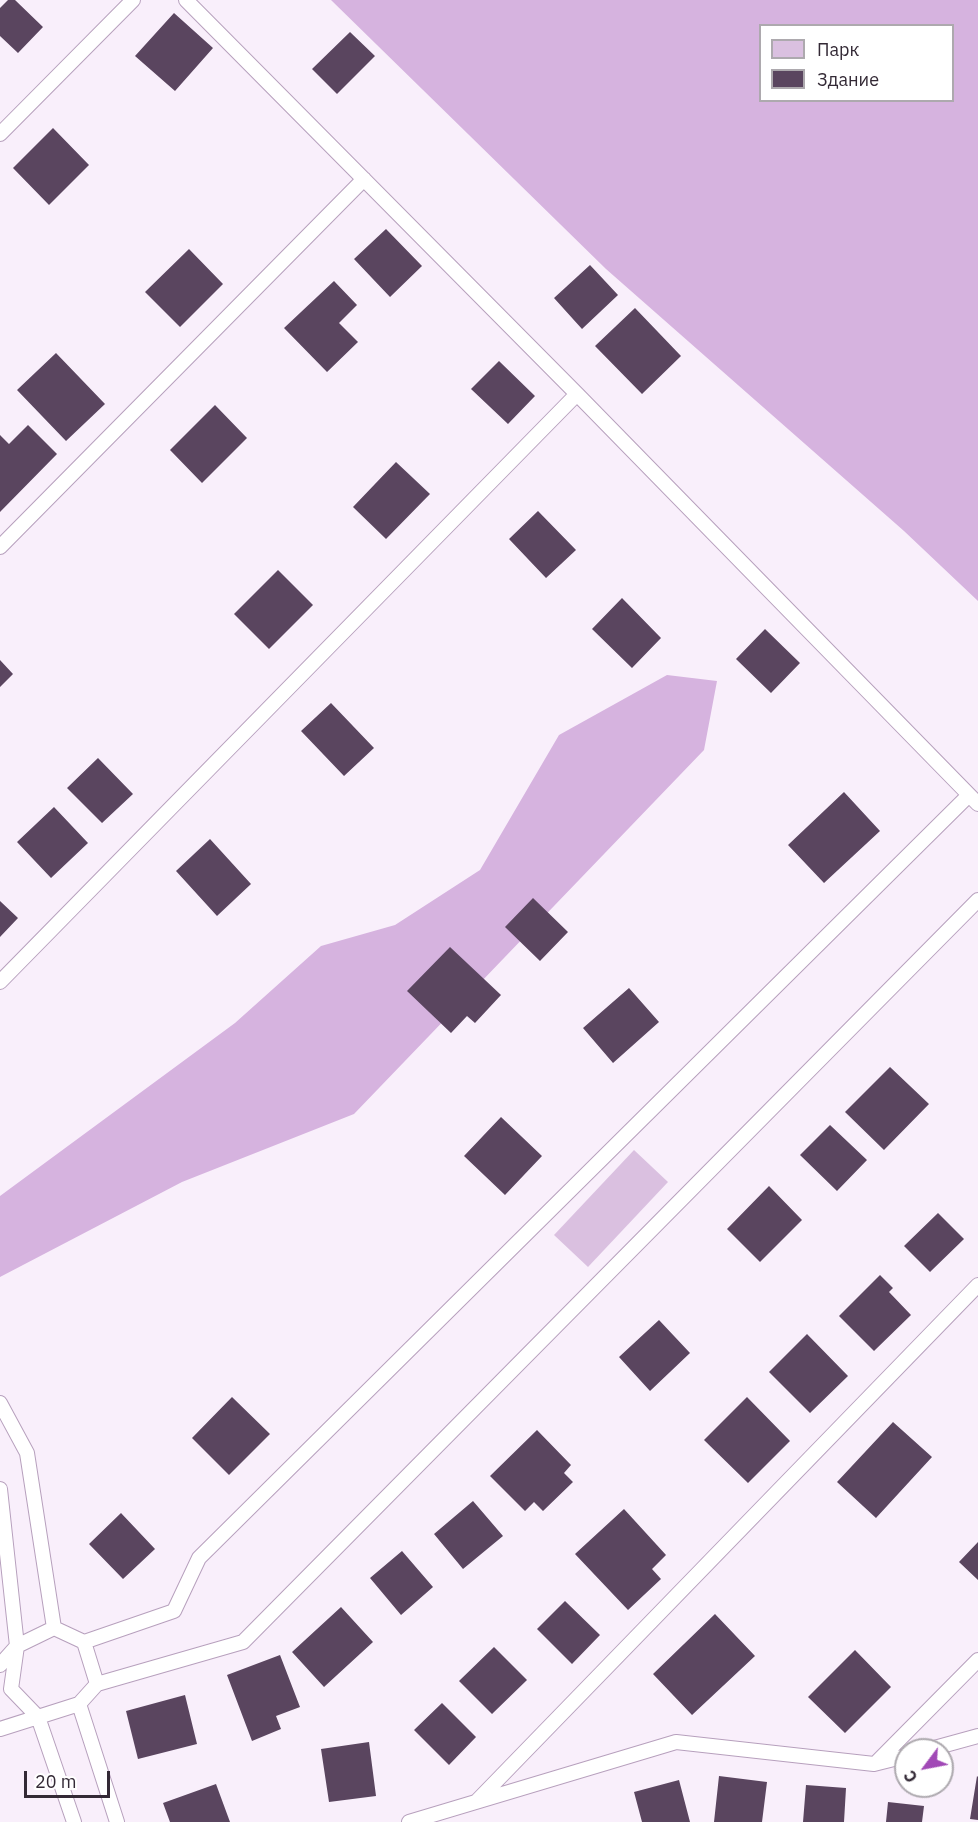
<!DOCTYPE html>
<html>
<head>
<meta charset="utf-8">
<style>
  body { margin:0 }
  #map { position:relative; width:978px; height:1822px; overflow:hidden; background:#f9effb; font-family:"IBM Plex Sans",sans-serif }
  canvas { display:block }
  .legend { position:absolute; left:759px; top:24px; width:195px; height:78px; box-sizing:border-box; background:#fff; border:2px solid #ada9ae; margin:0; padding:8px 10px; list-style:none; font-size:18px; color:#332935 }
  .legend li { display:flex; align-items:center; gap:12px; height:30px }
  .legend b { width:30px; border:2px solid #ada9ae }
  .north { position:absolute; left:894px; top:1738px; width:60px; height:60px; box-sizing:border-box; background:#fff; border:2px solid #ada9ae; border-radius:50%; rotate:238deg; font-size:16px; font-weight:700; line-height:24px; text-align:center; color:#332935 }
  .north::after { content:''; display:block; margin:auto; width:21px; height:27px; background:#a149b6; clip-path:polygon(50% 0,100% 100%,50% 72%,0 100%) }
  .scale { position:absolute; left:24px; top:1771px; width:86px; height:27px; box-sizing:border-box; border:3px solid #332935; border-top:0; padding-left:8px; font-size:18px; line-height:21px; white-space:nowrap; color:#332935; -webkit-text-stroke:4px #fff; paint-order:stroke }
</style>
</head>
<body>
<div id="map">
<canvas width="978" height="1822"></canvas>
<ul class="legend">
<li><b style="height:16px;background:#dac0e0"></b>Парк</li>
<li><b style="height:16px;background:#5a455f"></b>Здание</li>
</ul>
<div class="north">С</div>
<div class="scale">20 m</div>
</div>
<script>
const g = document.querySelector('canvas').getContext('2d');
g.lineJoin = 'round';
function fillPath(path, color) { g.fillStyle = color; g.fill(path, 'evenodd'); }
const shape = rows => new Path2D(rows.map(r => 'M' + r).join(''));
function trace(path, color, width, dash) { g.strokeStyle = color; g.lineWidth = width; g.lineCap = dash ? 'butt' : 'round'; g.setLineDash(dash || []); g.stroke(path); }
fillPath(shape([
  [634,1150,668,1182,588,1267,554,1235]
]), '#dac0e0');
fillPath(shape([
  [331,0,978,0,978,601,904,531,606,269],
  [760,26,952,26,952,100,760,100],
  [667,675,717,681,704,750,354,1114,182,1182,0,1277,0,1196,235,1023,321,946,395,925,480,870,559,735]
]), '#d6b3df');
fillPath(shape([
  [8,0,15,0,43,27,18,53,0,36,0,8],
  [174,13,213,48,175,91,135,56],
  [350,32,375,56,337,94,312,69],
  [53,128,89,165,49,205,13,168],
  [386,229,422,266,390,297,354,259],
  [189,249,223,284,180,327,145,292],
  [590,265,618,295,582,329,554,298],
  [334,281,357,305,339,323,358,342,327,372,284,328],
  [635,308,681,356,642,394,595,346],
  [56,353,105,404,66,441,17,390],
  [499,361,535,396,508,424,471,389],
  [215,405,247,438,202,483,170,450],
  [28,425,57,454,0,512,0,435,9,444],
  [396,462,430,494,386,539,353,507],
  [538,511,576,550,546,578,509,539],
  [278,570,313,605,269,649,234,614],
  [622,598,661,638,632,668,592,629],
  [765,629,800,663,771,693,736,659],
  [0,660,13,674,0,687],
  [331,703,374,748,344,776,301,731],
  [98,758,133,794,102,823,67,788],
  [844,792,880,831,824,883,788,845],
  [54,807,88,843,51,878,17,842],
  [210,839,251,884,217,916,176,871],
  [533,898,568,932,540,961,505,927],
  [0,901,18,918,0,937],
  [450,947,501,995,475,1023,467,1016,451,1033,407,991],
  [629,988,659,1022,613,1063,583,1028],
  [890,1067,929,1104,884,1150,845,1112],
  [501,1117,542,1156,505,1195,464,1156],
  [830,1125,867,1160,837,1191,800,1155],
  [769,1186,802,1220,760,1262,727,1229],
  [938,1213,964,1239,930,1272,904,1246],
  [880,1275,893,1288,889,1292,911,1315,874,1351,839,1316],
  [659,1320,690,1353,650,1391,619,1357],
  [807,1334,848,1376,810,1413,769,1372],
  [232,1397,270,1434,229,1475,192,1438],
  [747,1397,790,1441,748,1483,704,1440],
  [893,1422,932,1457,876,1518,837,1482],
  [537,1430,571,1465,564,1473,573,1482,543,1511,534,1502,525,1511,490,1476],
  [473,1501,503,1536,463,1569,434,1534],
  [624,1509,666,1555,652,1569,661,1579,628,1610,575,1554],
  [121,1513,155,1549,123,1579,89,1544],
  [978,1542,978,1580,959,1562],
  [402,1551,433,1587,401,1615,370,1578],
  [565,1601,600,1635,572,1664,537,1629],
  [341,1607,373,1642,324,1687,292,1652],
  [715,1614,755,1656,692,1715,653,1674],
  [494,1647,527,1680,492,1714,459,1681],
  [855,1650,891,1687,845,1733,808,1697],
  [280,1655,300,1707,276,1716,281,1729,252,1741,227,1675],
  [185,1695,197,1744,138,1759,126,1711],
  [442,1703,476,1737,449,1765,414,1730],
  [369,1742,376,1796,329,1802,321,1749],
  [719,1776,767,1782,762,1822,714,1822],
  [977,1776,978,1777,978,1820,970,1819],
  [679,1780,690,1822,642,1822,634,1792],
  [216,1784,230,1822,170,1822,163,1803],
  [806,1785,846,1788,844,1822,803,1822],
  [888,1802,924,1806,922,1822,886,1822]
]), '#5a455f');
const lane = shape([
  [186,0,577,394,978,804],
  [0,134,133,0],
  [0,547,364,179],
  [0,982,577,394],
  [0,1403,27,1453,54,1628,84,1642,97,1684],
  [0,1489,17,1646,11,1689,38,1717,74,1822],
  [84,1642,174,1611,199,1558,968,796],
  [0,1665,17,1646,54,1628],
  [79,1704,117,1822],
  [0,1729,79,1704,97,1684,243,1642,978,900],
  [927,1750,978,1736],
  [876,1763,978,1660],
  [476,1802,978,1285],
  [409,1822,676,1742,874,1764,906,1756]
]);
trace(lane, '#b7a0bd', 16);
trace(lane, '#fff', 14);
</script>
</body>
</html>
